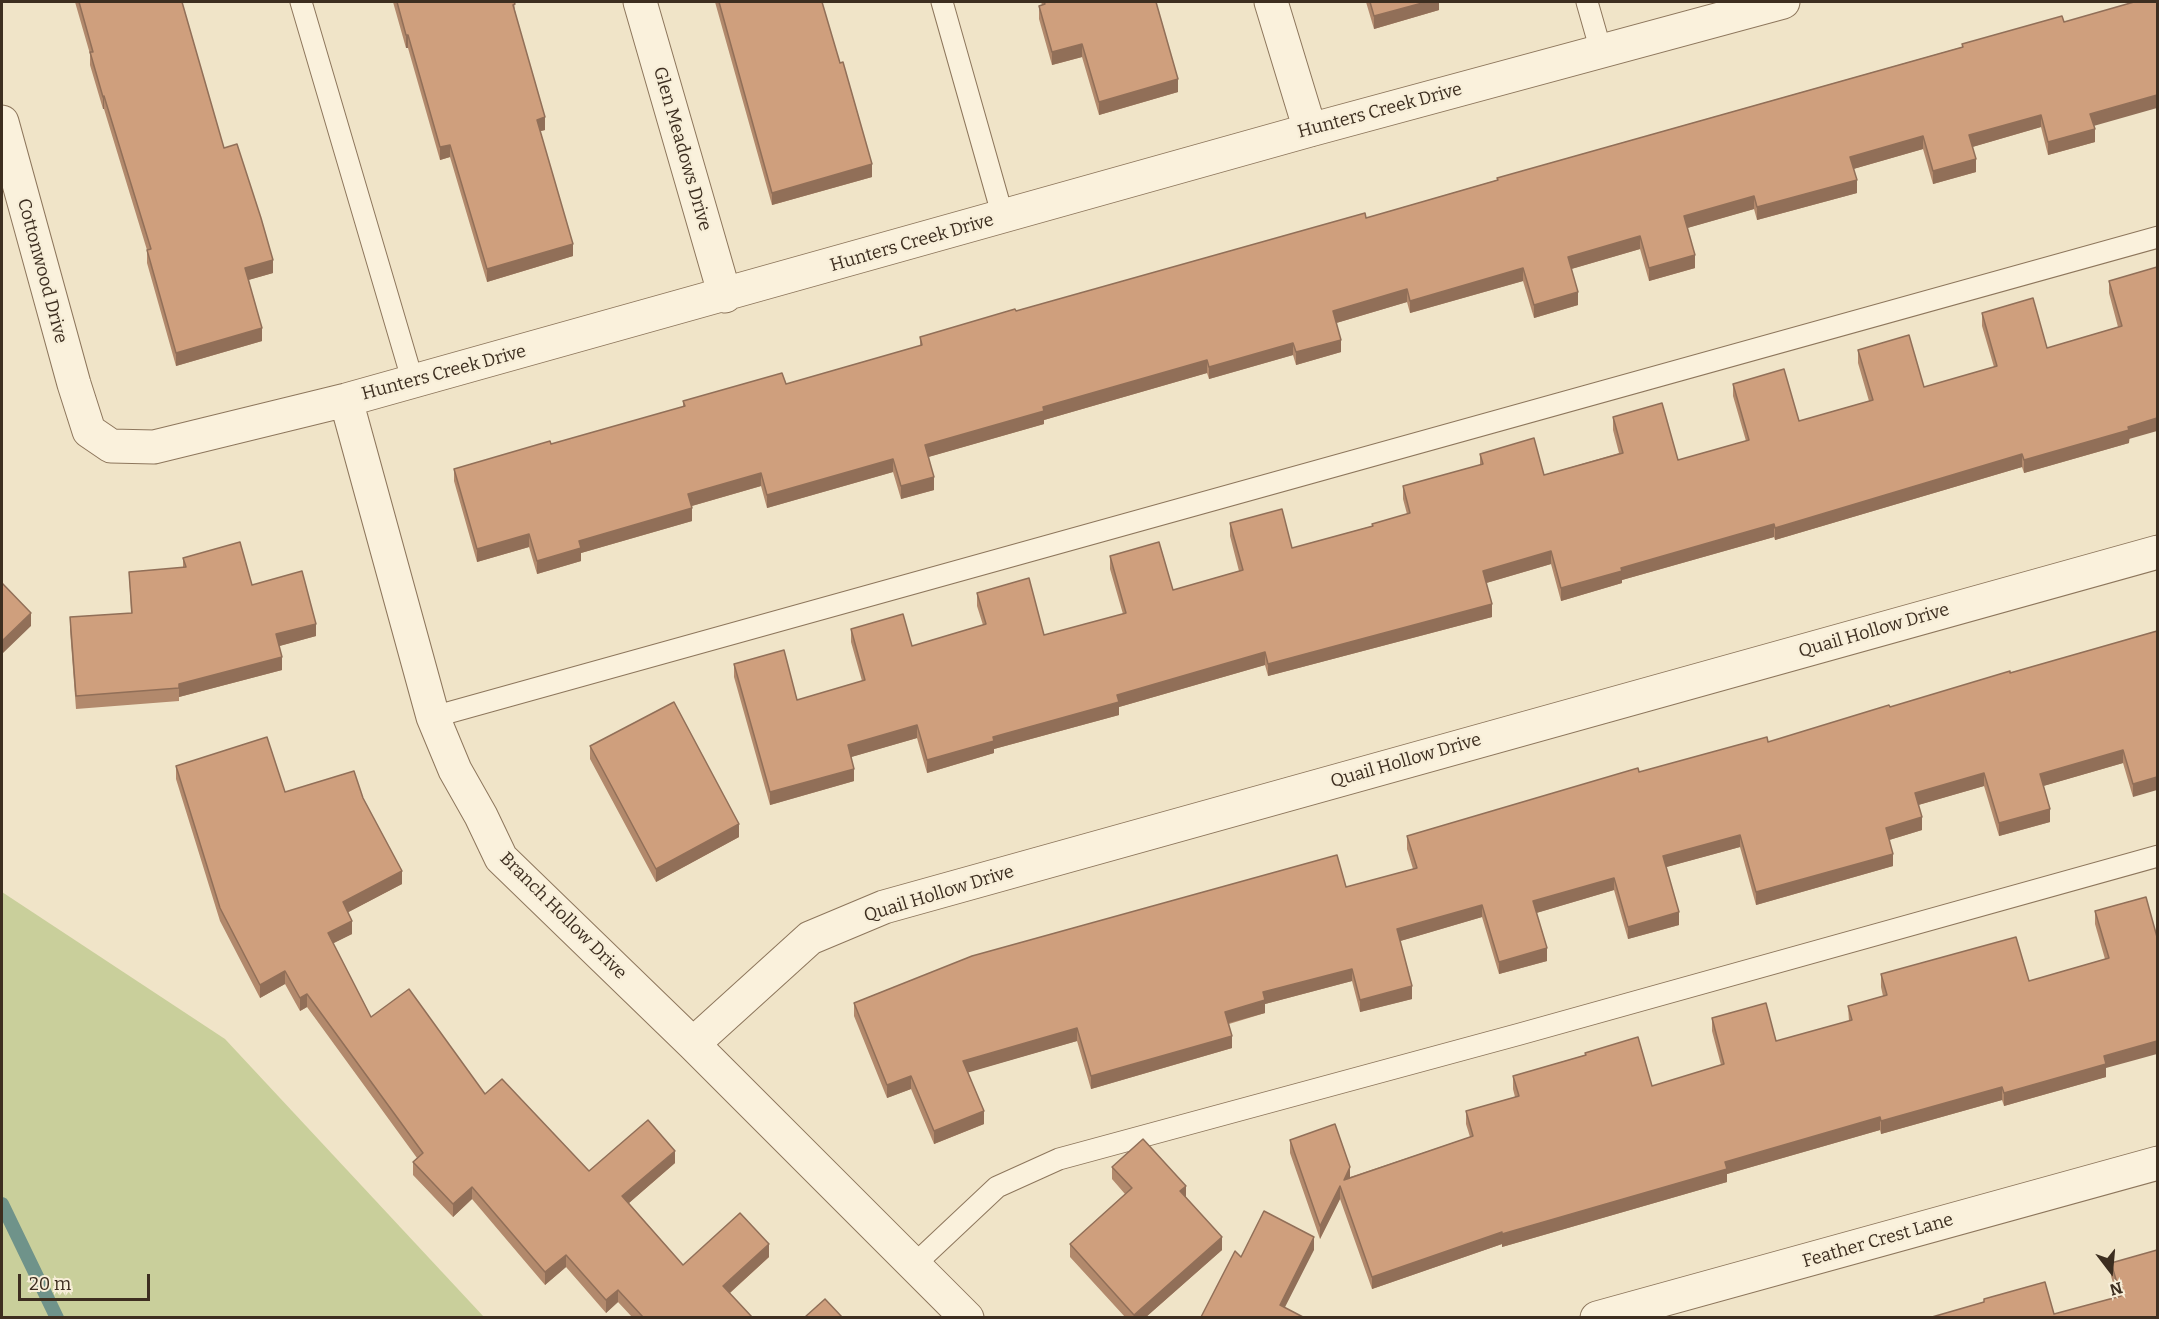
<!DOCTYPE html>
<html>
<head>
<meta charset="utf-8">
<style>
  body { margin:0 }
  #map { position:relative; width:2159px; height:1319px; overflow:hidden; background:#f0e4c8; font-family:Bitter,serif }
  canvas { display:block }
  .frame { position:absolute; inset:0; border:3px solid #3d2e20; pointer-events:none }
  .north { position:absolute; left:2081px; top:1241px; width:60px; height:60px; -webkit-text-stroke:4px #f7eed8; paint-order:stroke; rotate:164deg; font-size:16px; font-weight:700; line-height:24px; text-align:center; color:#3d2e20 }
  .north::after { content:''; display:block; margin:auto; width:21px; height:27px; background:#3d2e20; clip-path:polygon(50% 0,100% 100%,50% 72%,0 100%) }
  .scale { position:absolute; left:18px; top:1274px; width:132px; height:27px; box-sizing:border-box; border:3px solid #3d2e20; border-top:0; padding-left:8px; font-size:18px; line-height:21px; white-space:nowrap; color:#3d2e20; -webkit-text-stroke:4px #f7eed8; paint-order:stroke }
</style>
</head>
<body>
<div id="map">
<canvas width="2159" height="1319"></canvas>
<div class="frame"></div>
<div class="north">N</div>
<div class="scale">20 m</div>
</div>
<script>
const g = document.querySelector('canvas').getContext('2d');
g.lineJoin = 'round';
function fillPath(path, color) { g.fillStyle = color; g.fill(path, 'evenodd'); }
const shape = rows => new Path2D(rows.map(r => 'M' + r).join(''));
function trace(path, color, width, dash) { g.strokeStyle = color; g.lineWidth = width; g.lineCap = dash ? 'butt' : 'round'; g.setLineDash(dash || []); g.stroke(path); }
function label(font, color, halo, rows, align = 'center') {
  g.font = font + ' Bitter,serif'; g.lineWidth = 4.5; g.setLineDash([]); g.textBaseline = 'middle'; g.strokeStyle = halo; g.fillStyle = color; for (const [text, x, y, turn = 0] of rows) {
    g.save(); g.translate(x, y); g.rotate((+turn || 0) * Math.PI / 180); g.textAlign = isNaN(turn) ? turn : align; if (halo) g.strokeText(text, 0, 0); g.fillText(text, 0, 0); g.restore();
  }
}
fillPath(shape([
  [2,892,225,1039,484,1317,2,1317]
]), '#c9cf9b');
trace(shape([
  [2,1204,57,1318]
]), '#6f938a', 14);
const lane = shape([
  [301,2,413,382],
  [942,2,1003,217],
  [1587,2,1601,51],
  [433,717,2158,237],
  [914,1265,997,1187,1059,1159,1520,1034,2158,856]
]);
const street = shape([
  [640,2,725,296],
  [1271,2,1310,130],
  [2,122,74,384,89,431,111,446,154,447,346,400,1310,130,1783,2],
  [346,400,433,717,455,770,481,816,501,858,693,1044,967,1318],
  [693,1044,810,938,884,907,2158,552],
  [1597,1318,2158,1163]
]);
trace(lane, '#8d765c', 23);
trace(street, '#8d765c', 35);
trace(lane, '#faf1dc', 21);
trace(street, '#faf1dc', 33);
fillPath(shape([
  [75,2,182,2,224,148,273,273,248,280,262,341,176,366,147,263,147,250,104,109,103,109,90,65,90,54],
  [393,2,514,2,515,11,545,130,540,131,573,256,487,282,450,157,440,160,408,48,406,48],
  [715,2,822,2,872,177,772,205],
  [1041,2,1156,2,1178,92,1099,115,1082,57,1052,65,1039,19,1039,6,1042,5],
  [1366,2,1439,2,1439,10,1374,29],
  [1962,44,2094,126,2095,142,2048,155,2041,127,1972,147,1976,172,1933,184,1923,149,1853,169,1857,193,1757,220,1754,209,1687,228,1695,268,1649,281,1640,249,1571,269,1578,305,1534,318,1523,281,1410,313,1407,302,1336,323,1341,352,1296,365,1293,355,1209,379,1207,373,1044,420,1044,424,928,457,934,490,901,499,893,472,767,508,761,486,692,506,692,521,581,553,581,561,537,574,529,547,477,562,454,481,454,469,551,444,683,407,683,401,786,384,920,346,920,337,1366,218,1497,180,1497,178,1962,47],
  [2157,267,2129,443,2024,473,2022,467,1775,540,1774,537,1622,580,1622,583,1561,601,1551,564,1486,583,1492,617,1268,676,1265,665,1119,707,1119,715,994,749,994,753,927,773,917,738,851,757,854,781,770,805,734,677,734,664,797,700,862,681,851,642,851,629,912,646,983,625,977,606,977,593,1044,635,1123,614,1110,569,1110,556,1173,590,1239,571,1230,536,1230,523,1292,548,1372,526,1372,524,1407,514,1403,499,1403,486,1480,465,1480,454,1544,475,1619,453,1613,430,1613,417,1678,460,1746,441,1733,396,1733,384,1799,421,1869,401,1858,363,1858,350,1924,387,1994,367,1982,326,1982,313,2047,348,2118,327,2109,293,2109,281],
  [183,558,252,585,316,636,279,646,282,670,179,697,179,701,76,709,70,630,70,617,131,613,129,572,183,568],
  [2157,631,2133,797,2123,763,2043,786,2050,822,1999,836,1984,786,1918,805,1922,830,1889,840,1893,866,1756,905,1740,847,1666,867,1679,925,1628,939,1614,890,1536,913,1547,961,1499,974,1482,917,1400,941,1412,999,1360,1012,1352,981,1265,1004,1265,1013,1229,1024,1232,1048,1091,1089,1077,1041,968,1072,984,1124,934,1144,911,1089,887,1098,854,1016,854,1003,1346,887,1413,869,1407,849,1407,836,1639,772,1768,742],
  [590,746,739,837,656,882,590,759],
  [176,766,285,792,363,798,402,884,348,912,352,934,333,943,371,1017,485,1094,589,1171,675,1163,629,1203,683,1265,769,1257,730,1293,752,1317,632,1317,618,1302,606,1313,566,1267,545,1285,472,1199,453,1217,413,1175,413,1162,417,1158,307,1007,300,1011,285,984,260,998,220,921,176,779],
  [2146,897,2106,1068,2106,1077,2004,1106,2002,1100,1881,1134,1880,1130,1727,1174,1727,1182,1502,1247,1502,1244,1372,1289,1340,1199,1320,1239,1290,1153,1290,1140,1350,1177,1470,1137,1466,1124,1466,1111,1515,1097,1513,1089,1513,1076,1585,1055,1585,1053,1652,1086,1721,1065,1712,1031,1712,1018,1776,1041,1849,1021,1848,1006,1883,996,1881,987,1881,974,2029,981,2105,959,2095,924,2095,911],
  [1112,1167,1186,1197,1222,1250,1146,1317,1125,1317,1070,1257,1070,1244,1125,1194,1112,1179],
  [2111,1263,2157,1317,1932,1317,1984,1303,1984,1299,2054,1314,2117,1297,2111,1276]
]), '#b2896c');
fillPath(shape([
  [1426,2,1439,2,1439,10,1374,29,1374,16],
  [406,35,408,35,408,48,406,48],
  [1082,44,1082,57,1052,65,1052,52],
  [1178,79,1178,92,1099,115,1099,102],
  [2157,95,2157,108,2090,127,2090,114],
  [104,96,104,109,103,109,103,97],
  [2041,115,2041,127,1969,148,1969,135],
  [545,117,545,130,537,132,537,120],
  [2095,129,2095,142,2048,155,2048,142],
  [1923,136,1923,149,1850,170,1850,157],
  [450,145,450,157,440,160,440,147],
  [1976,159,1976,172,1933,184,1933,171],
  [872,164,872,177,772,205,772,193],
  [1857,180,1857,193,1757,220,1757,207],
  [1754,196,1754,209,1684,229,1684,216],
  [1640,236,1640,249,1568,270,1568,257],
  [573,244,573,256,487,282,487,269],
  [1695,255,1695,268,1649,281,1649,268],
  [273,260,273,273,245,281,245,268],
  [1523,268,1523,281,1410,313,1410,301],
  [1407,289,1407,302,1333,324,1333,311],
  [1578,292,1578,305,1534,318,1534,305],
  [262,328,262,341,176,366,176,353],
  [1341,340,1341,352,1296,365,1296,352],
  [1293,343,1293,355,1209,379,1209,367],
  [1207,360,1207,373,1044,420,1044,424,925,458,925,445,1043,407],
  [2157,418,2157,431,2129,439,2129,443,2024,473,2024,460,2128,427],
  [2022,454,2022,467,1775,540,1775,528],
  [893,459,893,472,767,508,767,495],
  [761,473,761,486,688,507,688,494],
  [934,477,934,490,901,499,901,486],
  [692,508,692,521,581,553,581,561,537,574,537,561,579,541],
  [1774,524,1774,537,1622,580,1622,583,1561,601,1561,588,1621,568],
  [529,534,529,547,477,562,477,549],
  [1551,551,1551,564,1483,584,1483,571],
  [1492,604,1492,617,1268,676,1268,664],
  [31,613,31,626,2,654,2,641],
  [316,624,316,636,276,647,276,634],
  [1265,652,1265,665,1119,707,1119,715,994,749,994,753,927,773,927,760,1117,695],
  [282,657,282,670,179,697,179,684],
  [917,725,917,738,848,758,848,745],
  [2123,750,2123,763,2040,787,2040,774],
  [854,769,854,781,770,805,770,792],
  [1984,773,1984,786,1915,806,1915,793],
  [2157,777,2157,790,2133,797,2133,784],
  [2050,809,2050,822,1999,836,1999,823],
  [1922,817,1922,830,1886,841,1886,828],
  [739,824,739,837,656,882,656,869],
  [1740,835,1740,847,1663,868,1663,856],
  [1893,854,1893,866,1756,905,1756,892],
  [402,871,402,884,343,915,343,902],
  [1614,878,1614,890,1533,914,1533,901],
  [1482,905,1482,917,1397,942,1397,929],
  [1679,912,1679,925,1628,939,1628,927],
  [352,921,352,934,328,946,328,933],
  [1547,948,1547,961,1499,974,1499,962],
  [1352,969,1352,981,1265,1004,1265,1013,1225,1024,1225,1012,1263,992],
  [285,971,285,984,260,998,260,985],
  [1412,986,1412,999,1360,1012,1360,1000],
  [307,994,307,1007,300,1011,300,998],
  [1077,1028,1077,1041,963,1074,963,1061],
  [1232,1036,1232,1048,1091,1089,1091,1076],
  [2157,1041,2157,1054,2106,1068,2106,1077,2004,1106,2004,1093,2104,1056],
  [911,1076,911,1089,887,1098,887,1085],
  [2002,1087,2002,1100,1881,1134,1881,1121],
  [984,1111,984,1124,934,1144,934,1131],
  [1880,1117,1880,1130,1727,1174,1727,1182,1502,1247,1502,1234,1725,1162],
  [675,1151,675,1163,622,1209,622,1196],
  [1350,1167,1350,1180,1344,1180],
  [1186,1186,1186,1199,1180,1191],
  [1340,1186,1340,1199,1320,1239,1320,1226],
  [472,1187,472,1199,453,1217,453,1204],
  [1502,1232,1502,1244,1372,1289,1372,1277],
  [1222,1237,1222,1250,1146,1317,1134,1317,1134,1315],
  [1314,1237,1314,1250,1280,1317,1280,1305],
  [769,1244,769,1257,723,1299,723,1286],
  [566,1255,566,1267,545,1285,545,1272],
  [618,1290,618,1302,606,1313,606,1300]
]), '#916f58');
const building = shape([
  [79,2,182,2,224,148,237,144,261,218,273,260,245,268,262,328,176,353,147,250,151,249,104,96,103,97,90,52,93,52,79,2],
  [397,2,514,2,515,4,513,5,545,117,537,120,573,244,487,269,450,145,440,147,408,35,406,35,397,2],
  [719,2,822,2,840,63,843,62,872,164,772,193,719,2],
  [1044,2,1156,2,1178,79,1099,102,1082,44,1052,52,1039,6,1045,4,1044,2],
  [1370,2,1426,2,1374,16,1370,2],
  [2134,2,2157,2,2157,95,2090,114,2095,129,2048,142,2041,115,1969,135,1976,159,1933,171,1923,136,1850,157,1857,180,1757,207,1754,196,1684,216,1695,255,1649,268,1640,236,1568,257,1578,292,1534,305,1523,268,1410,301,1407,289,1333,311,1341,340,1296,352,1293,343,1209,367,1207,360,1043,407,1044,411,925,445,934,477,901,486,893,459,767,495,761,473,688,494,692,508,579,541,581,548,537,561,529,534,477,549,454,469,550,441,551,444,685,406,683,401,782,373,786,384,922,345,920,337,1015,309,1016,311,1365,213,1366,218,1498,180,1497,178,1963,47,1962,44,2062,16,2064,22,2134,2],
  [2157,267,2157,418,2128,427,2129,430,2024,460,2022,454,1775,528,1774,524,1621,568,1622,571,1561,588,1551,551,1483,571,1492,604,1268,664,1265,652,1117,695,1119,702,993,737,994,741,927,760,917,725,848,745,854,769,770,792,734,664,784,650,797,700,865,680,851,629,903,614,912,646,986,624,977,593,1029,578,1044,635,1126,613,1110,556,1159,542,1173,590,1243,570,1230,523,1282,509,1292,548,1373,526,1372,524,1410,513,1403,486,1483,464,1480,454,1534,438,1544,475,1623,453,1613,417,1662,403,1678,460,1749,440,1733,384,1784,369,1799,421,1873,400,1858,350,1909,335,1924,387,1997,366,1982,313,2033,298,2047,348,2122,326,2109,281,2157,267],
  [240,542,252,585,302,571,316,624,276,634,282,657,179,684,179,688,76,696,70,617,132,613,129,572,186,567,183,558,240,542],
  [2,583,31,613,2,641,2,583],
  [2157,631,2157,777,2133,784,2123,750,2040,774,2050,809,1999,823,1984,773,1915,793,1922,817,1886,828,1893,854,1756,892,1740,835,1663,856,1679,912,1628,927,1614,878,1533,901,1547,948,1499,962,1482,905,1397,929,1412,986,1360,1000,1352,969,1263,992,1265,1000,1225,1012,1232,1036,1091,1076,1077,1028,963,1061,984,1111,934,1131,911,1076,887,1085,854,1003,972,956,1337,855,1346,887,1417,868,1407,836,1638,768,1639,772,1767,737,1768,742,1889,705,1890,707,2010,671,2010,673,2157,631],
  [674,702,739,824,656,869,590,746,674,702],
  [267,737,285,792,354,771,363,798,402,871,343,902,352,921,328,933,371,1017,409,989,485,1094,502,1079,589,1171,648,1120,675,1151,622,1196,683,1265,740,1213,769,1244,723,1286,752,1317,643,1317,618,1290,606,1300,566,1255,545,1272,472,1187,453,1204,413,1162,423,1153,307,994,300,998,285,971,260,985,220,908,176,766,267,737],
  [2146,897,2157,937,2157,1041,2104,1056,2106,1064,2004,1093,2002,1087,1881,1121,1880,1117,1725,1162,1727,1169,1502,1234,1502,1232,1372,1277,1340,1186,1320,1226,1290,1140,1335,1124,1350,1167,1344,1180,1473,1136,1466,1111,1519,1096,1513,1076,1586,1055,1585,1053,1638,1037,1652,1086,1724,1064,1712,1018,1766,1003,1776,1041,1852,1020,1848,1006,1887,995,1881,974,2016,937,2029,981,2109,958,2095,911,2146,897],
  [1143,1139,1186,1186,1180,1191,1222,1237,1134,1315,1070,1244,1132,1188,1112,1167,1143,1139],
  [1264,1211,1314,1237,1280,1305,1303,1317,1201,1317,1235,1251,1241,1257,1264,1211],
  [2157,1250,2157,1317,1932,1317,1984,1302,1984,1299,2045,1282,2054,1314,2121,1296,2111,1263,2157,1250],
  [825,1299,842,1317,805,1317,825,1299]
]);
fillPath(building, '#cf9f7d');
trace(building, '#916f58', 1.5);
label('18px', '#3d2e20', '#f7eed8', [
  ["Hunters Creek Drive",1380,111,-15],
  ["Glen Meadows Drive",682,149,74],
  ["Hunters Creek Drive",912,243,-16],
  ["Cottonwood Drive",42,271,75],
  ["Hunters Creek Drive",444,373,-15],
  ["Quail Hollow Drive",1874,631,-16],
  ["Quail Hollow Drive",1406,761,-16],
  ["Quail Hollow Drive",939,894,-17],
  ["Branch Hollow Drive",563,916,45],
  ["Feather Crest Lane",1878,1241,-16]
]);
</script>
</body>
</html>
